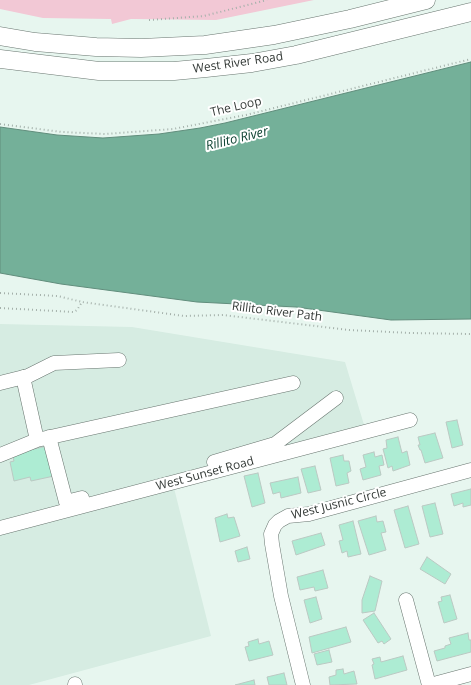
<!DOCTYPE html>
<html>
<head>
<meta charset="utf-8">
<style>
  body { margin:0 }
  canvas { display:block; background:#e7f6ef }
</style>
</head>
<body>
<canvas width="471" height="685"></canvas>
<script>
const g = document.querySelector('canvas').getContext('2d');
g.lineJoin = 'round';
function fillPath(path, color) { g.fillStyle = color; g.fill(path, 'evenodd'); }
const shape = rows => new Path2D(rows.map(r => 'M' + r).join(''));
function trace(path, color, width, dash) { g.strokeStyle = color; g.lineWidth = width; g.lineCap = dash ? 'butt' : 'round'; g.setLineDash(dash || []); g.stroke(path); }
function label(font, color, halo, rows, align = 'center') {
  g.font = font + ' "Open Sans",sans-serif'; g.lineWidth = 4; g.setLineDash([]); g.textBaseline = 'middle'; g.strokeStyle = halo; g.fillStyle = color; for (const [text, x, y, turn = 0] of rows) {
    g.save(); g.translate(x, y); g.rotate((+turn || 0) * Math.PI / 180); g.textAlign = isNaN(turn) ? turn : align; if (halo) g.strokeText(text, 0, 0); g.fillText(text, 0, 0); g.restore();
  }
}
fillPath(shape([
  [0,324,132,327,345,362,365,428,172,480,211,636,29,685,0,685]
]), '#d6ece2');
fillPath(shape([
  [0,0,314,0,216,20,131,19,112,24,111,19,43,18,0,9]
]), '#f2c8d5');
const water = shape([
  [471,62,471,319,391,320,296,307,197,302,61,284,0,273,0,127,57,135,103,138,159,134,200,128,225,123,471,62]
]);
fillPath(water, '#74b099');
trace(water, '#618d7c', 1);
const building = shape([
  [457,420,463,445,452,448,446,422,457,420],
  [435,433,443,458,425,463,421,450,420,450,418,445,420,445,418,437,435,433],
  [398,437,402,453,407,451,410,465,393,471,392,466,388,468,383,449,387,448,386,440,398,437],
  [47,446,54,476,31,481,30,477,14,481,10,462,14,461,12,454,47,446],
  [374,452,375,457,382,455,384,465,379,466,381,475,363,480,360,469,366,467,363,455,374,452],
  [343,455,344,461,349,461,351,471,347,473,349,483,336,486,330,458,343,455],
  [315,466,321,490,308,493,301,469,315,466],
  [258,473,265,503,252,507,244,476,258,473],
  [298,477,301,493,281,498,280,492,273,494,270,483,298,477],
  [471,489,471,505,463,507,463,503,454,506,451,494,471,489],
  [435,503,443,534,430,537,422,506,435,503],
  [408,506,419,544,405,548,394,510,408,506],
  [227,514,228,518,234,517,240,536,220,542,215,518,227,514],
  [376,516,377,522,383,521,386,532,381,533,386,550,369,555,358,521,376,516],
  [353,521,361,554,348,557,347,551,342,553,339,541,343,540,339,525,353,521],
  [321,533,325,545,296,555,292,541,321,533],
  [247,547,250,559,238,562,235,551,247,547],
  [427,557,451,574,445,584,420,569,427,557],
  [323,570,328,588,315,591,314,587,300,590,297,577,323,570],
  [370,576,382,581,375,611,362,613,362,600,370,576],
  [450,595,457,619,444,623,438,602,442,601,441,597,450,595],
  [316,597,322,619,310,623,304,600,316,597],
  [374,613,391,639,384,644,382,641,378,643,363,620,374,613],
  [346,627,351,642,312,653,309,637,346,627],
  [468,633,469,640,471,640,471,652,437,661,434,651,445,648,445,646,451,644,449,638,468,633],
  [258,639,259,644,269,641,273,655,249,661,245,647,249,646,248,642,258,639],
  [329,650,332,662,317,665,314,654,329,650],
  [403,656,407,670,375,679,372,665,374,664,372,659,380,657,381,662,403,656],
  [343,669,344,674,354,671,357,684,330,685,329,677,336,675,336,670,343,669],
  [284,673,287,685,269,685,267,677,284,673],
  [254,680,255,685,235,685,254,680]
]);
fillPath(building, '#adecd3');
trace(building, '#bbc9c3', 1);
const minor = shape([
  [23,377,37,440],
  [0,383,28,376,54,363,119,360],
  [49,437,66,502,82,498],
  [0,455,37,440,293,383],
  [214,462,275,444,336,398],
  [0,528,410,420],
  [406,600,429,685],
  [75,684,75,685],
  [303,685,281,596,272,544,271,534,275,525,279,521,288,516,309,514,471,470],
  [430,685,471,674]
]);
const major = shape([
  [0,36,35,42,96,47,141,48,205,45,274,35,350,19,426,0],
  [0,59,99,71,174,71,206,68,252,63,296,55,471,12]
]);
trace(minor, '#697670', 15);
trace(major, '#697670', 19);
trace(shape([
  [149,20,204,16,267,0],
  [0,124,62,132,105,134,173,129,246,115,471,59],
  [0,293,58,296,82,302],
  [0,308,74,312,77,310,82,302,184,316,223,315,349,330,410,333,471,334]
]), '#a4b0aa', 2, [1, 3]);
trace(minor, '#fff', 14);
trace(major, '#fff', 18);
label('12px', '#343a37', '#fff', [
  ["West River Road",238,63,-8],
  ["The Loop",236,107,-13],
  ["Rillito River Path",277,312,7],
  ["West Sunset Road",205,474,-15],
  ["West Jusnic Circle",339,504,-14]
]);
label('italic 13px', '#114535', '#fff', [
  ["Rillito River",237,139,-14]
]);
</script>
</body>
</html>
